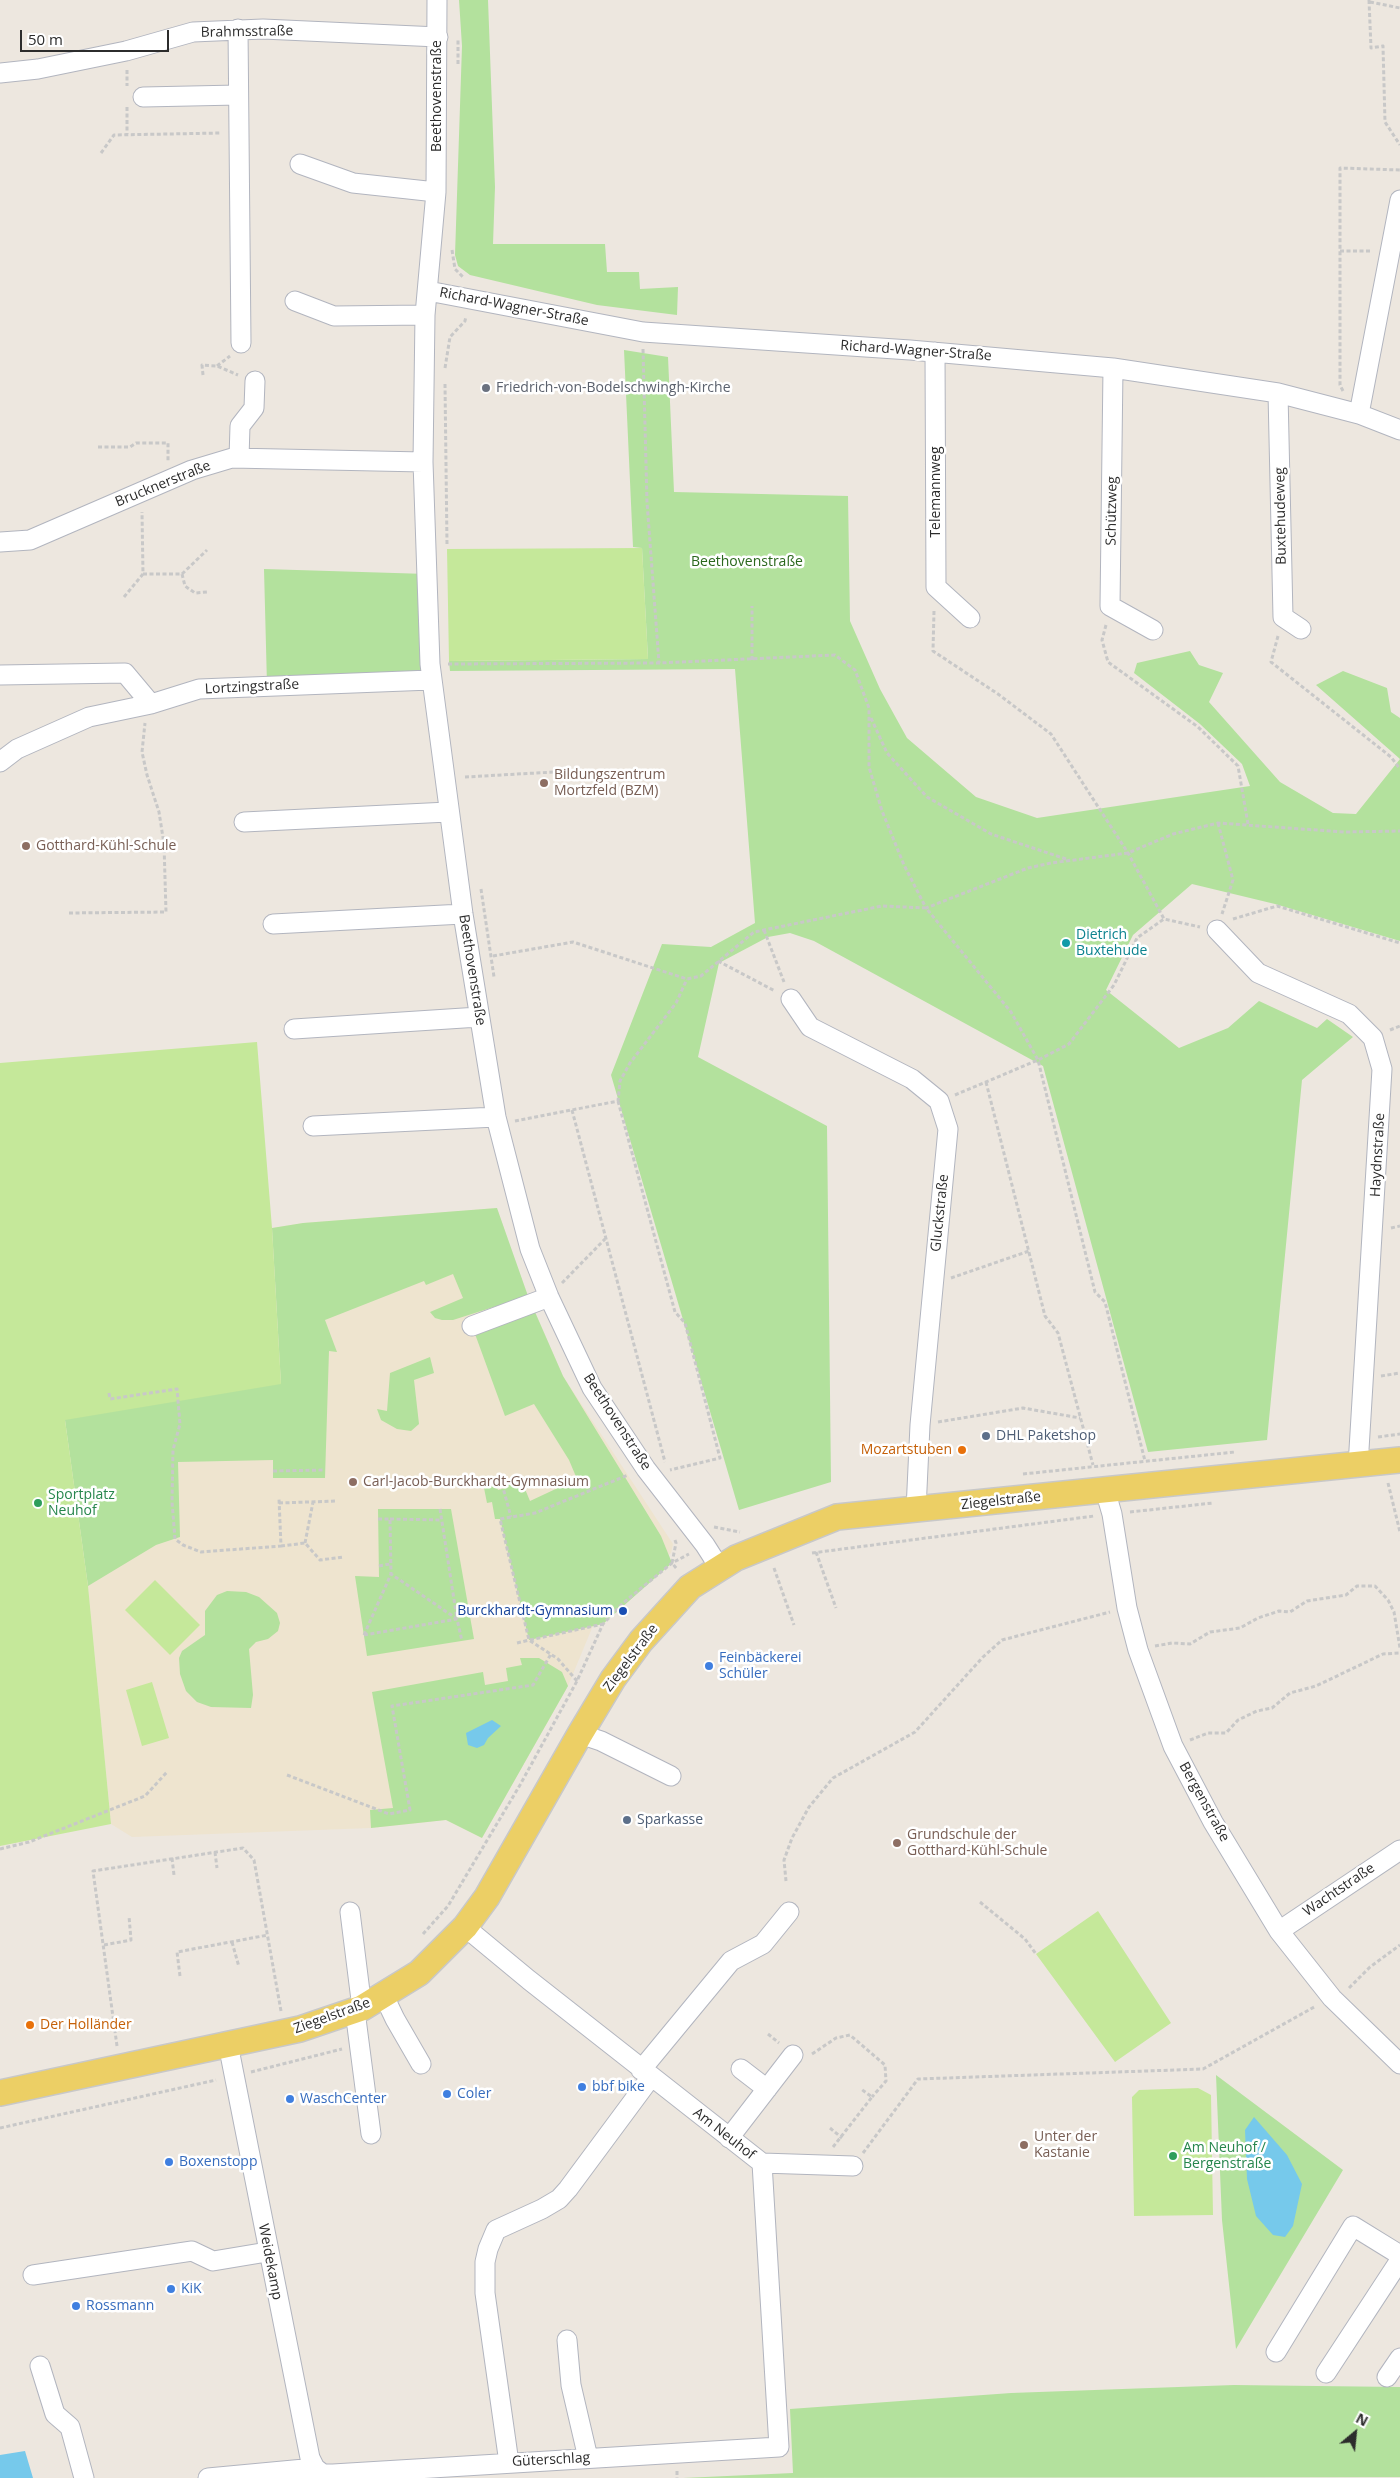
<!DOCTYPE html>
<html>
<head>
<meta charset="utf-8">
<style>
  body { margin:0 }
  #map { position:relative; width:1400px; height:2478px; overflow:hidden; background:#ede7df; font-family:"Open Sans",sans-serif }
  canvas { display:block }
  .north { position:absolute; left:1330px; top:2408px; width:50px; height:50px; -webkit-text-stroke:4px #fff; paint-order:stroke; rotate:28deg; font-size:14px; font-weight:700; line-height:20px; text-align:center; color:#2c2c2c }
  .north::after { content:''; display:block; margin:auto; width:18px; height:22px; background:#2c2c2c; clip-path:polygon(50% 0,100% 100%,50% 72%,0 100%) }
  .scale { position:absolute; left:20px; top:30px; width:149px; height:22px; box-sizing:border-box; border:2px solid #2c2c2c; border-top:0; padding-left:6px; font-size:15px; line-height:18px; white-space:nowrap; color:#2c2c2c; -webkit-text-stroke:4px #fff; paint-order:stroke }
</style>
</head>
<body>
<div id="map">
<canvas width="1400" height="2478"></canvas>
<div class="north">N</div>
<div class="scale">50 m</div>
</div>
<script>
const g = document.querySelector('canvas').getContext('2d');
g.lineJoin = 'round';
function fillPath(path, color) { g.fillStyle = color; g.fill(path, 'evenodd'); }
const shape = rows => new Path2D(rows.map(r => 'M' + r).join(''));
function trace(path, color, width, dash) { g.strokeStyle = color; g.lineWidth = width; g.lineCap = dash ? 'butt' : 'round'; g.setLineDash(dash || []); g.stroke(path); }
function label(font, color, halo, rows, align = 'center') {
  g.font = font + ' "Open Sans",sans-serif'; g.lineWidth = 5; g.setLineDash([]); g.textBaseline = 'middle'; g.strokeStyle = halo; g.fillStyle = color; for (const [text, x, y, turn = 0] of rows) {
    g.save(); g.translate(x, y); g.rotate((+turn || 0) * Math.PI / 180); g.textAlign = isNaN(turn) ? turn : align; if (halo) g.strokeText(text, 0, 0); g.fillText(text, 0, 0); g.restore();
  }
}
fillPath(shape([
  [497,1208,524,1287,563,1376,673,1544,671,1553,597,1616,568,1686,482,1838,446,1820,371,1828,132,1837,111,1824,88,1586,65,1420,281,1384,272,1228,303,1223]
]), '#eee4cf');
fillPath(shape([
  [459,0,488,0,495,187,493,244,605,244,607,272,639,272,640,289,678,287,677,315,597,305,470,275,458,266,455,255,462,46],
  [624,350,668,357,674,492,848,496,850,621,880,689,907,738,976,797,1037,818,1250,786,1242,764,1200,724,1134,673,1137,663,1190,651,1199,665,1223,673,1209,702,1280,782,1333,813,1356,814,1400,759,1316,685,1343,671,1387,688,1391,712,1400,718,1400,941,1275,904,1192,884,1133,935,1106,990,1179,1048,1228,1028,1259,1001,1317,1028,1327,1019,1353,1037,1302,1080,1267,1440,1148,1452,1043,1066,814,941,790,933,768,937,719,963,698,1057,827,1126,831,1482,739,1510,611,1075,662,944,711,947,755,923,735,669,450,671,449,661,648,659,642,548,633,547],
  [264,569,427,574,431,680,267,685],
  [497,1208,528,1296,453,1320,442,1320,435,1318,430,1312,463,1298,453,1274,426,1285,424,1281,325,1320,337,1352,329,1351,325,1478,273,1478,273,1460,178,1462,180,1537,156,1545,88,1586,65,1420,0,1304,281,1384,272,1228,303,1223],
  [535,1312,563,1376,661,1536,672,1563,603,1624,529,1640,500,1519,495,1519,492,1502,487,1503,484,1488,496,1485,498,1490,509,1487,507,1482,520,1477,530,1501,577,1479,569,1460,534,1404,505,1416,475,1334],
  [430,1357,434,1373,414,1380,419,1424,411,1431,397,1429,381,1420,377,1409,387,1411,390,1373],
  [378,1509,451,1509,474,1639,367,1656,355,1576,379,1577],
  [227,1591,246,1592,259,1597,277,1613,280,1623,278,1631,268,1639,256,1642,249,1649,253,1695,251,1708,211,1707,197,1702,186,1691,180,1674,179,1658,182,1651,205,1635,205,1611,217,1595],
  [520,1658,539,1658,562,1672,568,1686,482,1838,446,1820,371,1828,370,1810,393,1808,372,1692,483,1672,485,1685,508,1681,506,1668,522,1665],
  [1216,2075,1343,2170,1236,2349,1222,2220],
  [1234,2385,1400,2387,1400,2477,683,2478,793,2473,790,2409,1011,2393]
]), '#b3e19d');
fillPath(shape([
  [642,548,648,659,449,661,447,549],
  [257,1042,272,1228,281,1384,65,1420,88,1586,111,1824,0,1846,0,1063],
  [155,1580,200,1625,170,1655,125,1610],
  [152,1682,169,1738,142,1746,126,1690],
  [1098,1911,1171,2023,1115,2062,1036,1954],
  [1198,2088,1211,2095,1213,2215,1134,2216,1132,2097,1139,2090]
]), '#c5e89a');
fillPath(shape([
  [492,1720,501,1726,488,1738,484,1745,477,1748,468,1745,466,1733],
  [1254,2117,1287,2155,1302,2184,1293,2226,1285,2237,1273,2235,1256,2216,1247,2179,1245,2130],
  [25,2451,33,2478,0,2478,0,2455]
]), '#76c9eb');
const minor = shape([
  [437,0,436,192,425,315,423,462,430,664,463,914,496,1117,530,1249,549,1297,592,1388,646,1469,705,1545,719,1567],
  [238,29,241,343],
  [0,73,38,69,126,51,193,32,263,29,438,37],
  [143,97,238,95],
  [300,164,353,183,436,192],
  [428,291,643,332,910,350,1113,368,1278,393,1359,414,1400,430],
  [295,301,334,316,425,315],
  [935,352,936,587,970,618],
  [1113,368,1110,606,1153,630],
  [1278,393,1283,617,1301,629],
  [1359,414,1400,200],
  [239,458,240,426,254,408,255,381],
  [0,542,30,540,192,470,232,458,423,462],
  [0,675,125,673,151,704],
  [0,762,17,749,89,717,151,704,199,689,431,680],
  [244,822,448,812],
  [273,924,463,914],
  [1217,930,1258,973,1349,1014,1373,1038,1382,1069,1358,1466],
  [791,999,810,1027,912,1079,939,1101,948,1129,920,1425,916,1510],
  [294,1029,479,1017],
  [313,1126,496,1117],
  [472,1326,549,1297],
  [1105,1490,1112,1514,1127,1608,1138,1650,1173,1746,1213,1822,1279,1931,1332,1998,1400,2064],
  [580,1734,601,1741,671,1776],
  [350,1912,362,2008],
  [1279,1931,1400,1850],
  [384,1996,395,2019,421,2064],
  [355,2011,371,2134],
  [228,2044,310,2458,315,2468,323,2474,333,2474,779,2447,762,2163,529,1980,465,1927],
  [741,2069,767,2089],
  [641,2070,731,1961,763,1944,789,1912],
  [729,2138,793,2055],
  [762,2163,853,2166],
  [33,2275,192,2251,213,2261,267,2252],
  [567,2340,571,2385,588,2458],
  [1276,2352,1353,2226,1400,2255],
  [40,2366,55,2414,70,2427,84,2478],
  [1326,2373,1400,2260],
  [1387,2377,1400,2358],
  [509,2463,485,2293,485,2262,488,2249,496,2230,542,2209,559,2199,568,2189,651,2077],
  [208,2478,315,2468]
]);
const major = shape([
  [0,2093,300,2029,362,2008,419,1973,465,1927,487,1897,580,1734,613,1679,641,1641,690,1587,736,1558,837,1517,1400,1460]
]);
trace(minor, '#b2b5bf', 21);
trace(major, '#c8c8c8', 28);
trace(shape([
  [1369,0,1371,48,1383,46,1385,122,1400,145],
  [1370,2,1400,8],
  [458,64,458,40],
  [127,70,127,86],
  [127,107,127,134],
  [101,153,114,135,221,133],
  [452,250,455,269,463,277],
  [1340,251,1372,251],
  [643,349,647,502,659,663],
  [217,366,230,356],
  [445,368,450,337,465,321,466,316],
  [203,375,202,365,217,366,238,375],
  [445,384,447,545],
  [1343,391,1340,385,1340,168,1400,170],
  [98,447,130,447,136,443,168,443,168,461],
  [143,574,182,574,207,550],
  [182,574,185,586,195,593,207,592],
  [124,597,143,574,142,512],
  [934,611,933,651,998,694,1051,734,1128,853,1164,919,1200,927],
  [1106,625,1102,640,1108,662,1198,727,1238,766,1248,824],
  [1278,636,1271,662,1391,757,1400,769],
  [752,660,752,606],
  [448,664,659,663,835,655,855,670,869,708,869,767,882,811,904,865,926,908,1028,868,1051,863,1128,853,1173,834,1218,823,1344,832,1400,831],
  [871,718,887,753,927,797,991,834,1069,860],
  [465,777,554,772],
  [1218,823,1233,880,1222,914],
  [481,889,494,977],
  [69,913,166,912,164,844,159,812,147,775,142,752,145,723],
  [1233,919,1277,906,1400,943],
  [764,930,784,982],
  [493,956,573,942,687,979,701,976,754,932,882,906,926,908,1011,1012,1038,1060,1095,1292,1105,1302,1145,1461],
  [718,961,775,991],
  [1390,1030,1400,1026],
  [986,1082,1045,1316,1058,1333,1093,1465],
  [955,1095,1038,1060,1069,1044,1114,985,1137,938,1164,919],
  [618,1101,675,1312,685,1323,720,1458,670,1470],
  [572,1110,665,1462],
  [515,1121,618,1101,620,1081,630,1063,676,1003,687,979],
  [1391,1228,1400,1226],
  [951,1278,1029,1251],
  [562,1283,605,1239],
  [1381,1376,1400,1373],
  [109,1393,110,1399,177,1389,180,1424,173,1450,172,1502,175,1539,183,1545,201,1552,281,1546,279,1499],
  [938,1422,1023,1408,1080,1418],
  [1378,1437,1400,1434],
  [273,1471,325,1470],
  [1023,1474,1235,1452],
  [1388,1483,1400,1532],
  [502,1484,511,1517],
  [279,1503,337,1501],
  [440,1509,457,1619],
  [1130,1512,1213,1503],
  [378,1519,390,1519,391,1574],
  [390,1519,442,1520],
  [714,1527,740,1532],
  [675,1540,676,1543,672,1563,677,1569],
  [305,1543,313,1502],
  [281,1546,305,1543,320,1560,344,1557],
  [816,1552,836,1608],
  [812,1553,1094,1516],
  [379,1566,390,1564],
  [774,1568,794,1625],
  [364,1635,391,1574,457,1619],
  [364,1635,457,1619,462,1641],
  [530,1640,603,1624],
  [517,1643,529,1640],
  [1155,1646,1172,1643,1190,1644,1210,1632,1240,1628,1258,1618,1279,1611,1290,1612,1307,1601,1346,1595,1357,1586,1375,1586,1388,1600,1394,1612,1400,1648],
  [577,1681,558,1659,529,1640,500,1519,535,1513,628,1475],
  [1190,1740,1208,1733,1226,1733,1238,1720,1257,1711,1272,1708,1290,1693,1316,1686,1383,1654,1400,1653],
  [287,1775,389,1814,410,1810,392,1706,533,1685,551,1654],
  [0,1849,29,1842,145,1796,167,1772],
  [215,1852,217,1868],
  [172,1858,174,1875],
  [786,1881,784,1860,792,1838,809,1807,833,1778,915,1732,983,1657,1002,1640,1110,1612],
  [980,1902,1025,1939,1036,1954],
  [423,1934,448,1906,520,1785,577,1681,603,1624,623,1603,672,1563,689,1554],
  [232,1942,239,1967],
  [104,1945,131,1940,129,1916],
  [180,1976,177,1952,268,1935],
  [1349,1988,1370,1967,1400,1945],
  [768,2034,779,2043],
  [117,2046,93,1871,243,1848,254,1860,281,2011],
  [812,2054,836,2038,850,2035,885,2065,886,2081,872,2097],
  [251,2072,342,2049],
  [0,2128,216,2080],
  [830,2128,842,2138],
  [833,2147,872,2097,861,2089],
  [863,2153,918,2079,1203,2069,1316,2006],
  [677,2471,677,2478]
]), '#c8c8c8', 3, [4, 2.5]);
trace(minor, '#fff', 19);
trace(major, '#eccf65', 25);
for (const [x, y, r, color] of [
  [486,388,5,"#6b7280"],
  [544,783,5,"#8d6e63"],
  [26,846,5,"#8d6e63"],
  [1066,943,5,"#0f9aa8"],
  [986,1436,5,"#5c6f8a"],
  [962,1450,5,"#e8710a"],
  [353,1482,5,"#8d6e63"],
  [38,1503,5,"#2e9e5b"],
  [623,1611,5,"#1a4fb4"],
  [709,1666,5,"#3f7fe0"],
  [627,1820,5,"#5c6f8a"],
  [897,1843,5,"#8d6e63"],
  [30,2025,5,"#e8710a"],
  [582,2087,5,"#3f7fe0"],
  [447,2094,5,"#3f7fe0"],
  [290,2099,5,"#3f7fe0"],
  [1024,2145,5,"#8d6e63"],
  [1173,2156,5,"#2e9e5b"],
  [169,2162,5,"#3f7fe0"],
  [171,2289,5,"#3f7fe0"],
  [76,2306,5,"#3f7fe0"]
]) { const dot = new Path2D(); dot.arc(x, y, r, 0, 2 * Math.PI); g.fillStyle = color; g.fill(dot); trace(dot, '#fff', 2); }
label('14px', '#2c2c2c', '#fff', [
  ["Brahmsstraße",247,32,-1],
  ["Beethovenstraße",437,96,-90],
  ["Richard-Wagner-Straße",514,307,11],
  ["Richard-Wagner-Straße",916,351,4],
  ["Brucknerstraße",163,484,-22],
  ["Telemannweg",936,492,-90],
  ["Schützweg",1112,511,-89],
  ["Buxtehudeweg",1281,516,-91],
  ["Lortzingstraße",252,687,-3],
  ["Beethovenstraße",472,970,81],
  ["Haydnstraße",1378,1155,-87],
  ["Gluckstraße",940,1213,-84],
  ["Beethovenstraße",617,1422,57],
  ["Ziegelstraße",1001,1501,-6],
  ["Ziegelstraße",631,1658,-53],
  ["Bergenstraße",1204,1802,61],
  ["Wachtstraße",1339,1890,-34],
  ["Ziegelstraße",332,2016,-20],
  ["Am Neuhof",724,2134,38],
  ["Weidekamp",270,2262,79],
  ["Güterschlag",551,2460,-3]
]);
label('14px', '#5b616d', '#fff', [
  ["Friedrich-von-Bodelschwingh-Kirche",496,388]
], 'left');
label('14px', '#2b681d', '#fff', [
  ["Beethovenstraße",747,562]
]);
label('14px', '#785e54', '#fff', [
  ["Bildungszentrum",554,775],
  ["Mortzfeld (BZM)",554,791],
  ["Gotthard-Kühl-Schule",36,846],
  ["Carl-Jacob-Burckhardt-Gymnasium",363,1482],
  ["Grundschule der",907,1835],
  ["Gotthard-Kühl-Schule",907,1851],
  ["Unter der",1034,2137],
  ["Kastanie",1034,2153]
], 'left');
label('14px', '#0d838f', '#fff', [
  ["Dietrich",1076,935],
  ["Buxtehude",1076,951]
], 'left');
label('14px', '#4e5e75', '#fff', [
  ["DHL Paketshop",996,1436],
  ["Sparkasse",637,1820]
], 'left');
label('14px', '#c56008', '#fff', [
  ["Mozartstuben",952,1450],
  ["Der Holländer",40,2025,"left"]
], 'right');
label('14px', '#27864d', '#fff', [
  ["Sportplatz",48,1495],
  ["Neuhof",48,1511],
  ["Am Neuhof /",1183,2148],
  ["Bergenstraße",1183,2164]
], 'left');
label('14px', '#164399', '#fff', [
  ["Burckhardt-Gymnasium",613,1611]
], 'right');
label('14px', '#366cbe', '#fff', [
  ["Feinbäckerei",719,1658],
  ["Schüler",719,1674],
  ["bbf bike",592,2087],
  ["Coler",457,2094],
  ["WaschCenter",300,2099],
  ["Boxenstopp",179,2162],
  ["KiK",181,2289],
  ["Rossmann",86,2306]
], 'left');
</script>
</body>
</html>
